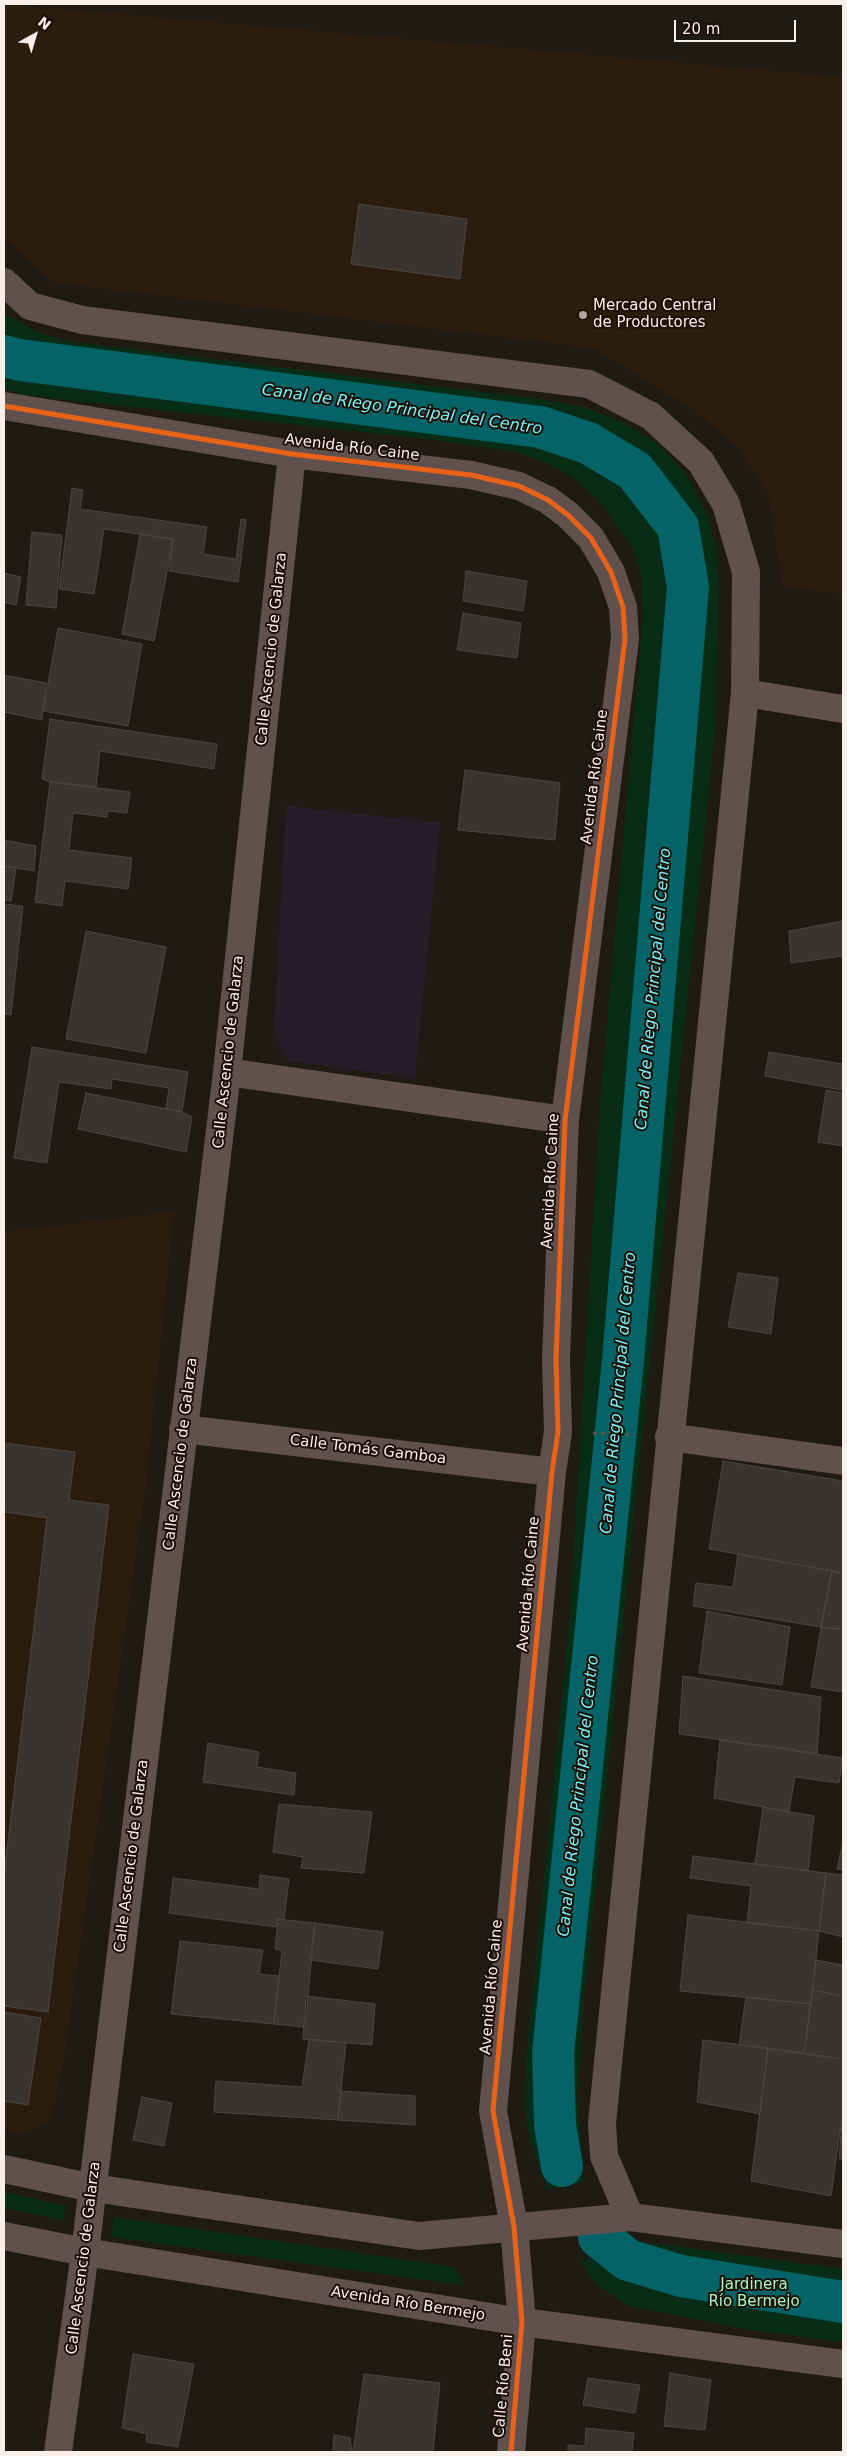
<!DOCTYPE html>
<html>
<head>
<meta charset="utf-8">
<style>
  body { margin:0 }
  #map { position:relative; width:847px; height:2456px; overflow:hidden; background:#201a14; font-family:"DejaVu Sans",sans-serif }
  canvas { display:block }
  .frame { position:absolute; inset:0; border:5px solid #faf0e9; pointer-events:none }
  .north { position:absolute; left:10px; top:10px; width:50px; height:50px; -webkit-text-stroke:4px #1c0f06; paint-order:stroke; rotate:39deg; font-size:14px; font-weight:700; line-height:20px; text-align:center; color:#faf0e9 }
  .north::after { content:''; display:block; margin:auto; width:18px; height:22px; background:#faf0e9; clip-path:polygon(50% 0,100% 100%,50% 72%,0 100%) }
  .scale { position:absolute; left:674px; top:20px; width:122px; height:22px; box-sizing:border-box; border:2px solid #faf0e9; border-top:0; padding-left:6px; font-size:15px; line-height:18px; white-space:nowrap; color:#faf0e9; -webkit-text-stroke:4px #1c0f06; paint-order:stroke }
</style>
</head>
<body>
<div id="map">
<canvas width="847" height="2456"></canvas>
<div class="frame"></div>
<div class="north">N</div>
<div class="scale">20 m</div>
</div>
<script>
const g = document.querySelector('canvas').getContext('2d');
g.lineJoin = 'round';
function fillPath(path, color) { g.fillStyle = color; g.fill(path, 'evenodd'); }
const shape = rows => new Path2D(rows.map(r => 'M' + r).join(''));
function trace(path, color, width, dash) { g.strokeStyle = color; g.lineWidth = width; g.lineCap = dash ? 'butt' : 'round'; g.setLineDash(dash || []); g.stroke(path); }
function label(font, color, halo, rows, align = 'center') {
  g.font = font + ' "DejaVu Sans",sans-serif'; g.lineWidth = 4; g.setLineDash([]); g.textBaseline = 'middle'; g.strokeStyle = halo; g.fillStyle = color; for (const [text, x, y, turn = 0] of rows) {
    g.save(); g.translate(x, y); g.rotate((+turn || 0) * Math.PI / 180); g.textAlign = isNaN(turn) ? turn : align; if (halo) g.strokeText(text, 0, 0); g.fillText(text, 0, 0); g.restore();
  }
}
fillPath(shape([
  [4,4,843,77,843,594,783,586,768,493,736,446,691,408,594,348,52,282,4,238],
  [174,1212,146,1485,64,2059,51,2119,22,2135,4,2131,4,1232]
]), '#2c1c0e');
fillPath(shape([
  [286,806,440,823,415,1078,288,1061,274,1033]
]), '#251e2a');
fillPath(shape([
  [4,313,37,332,65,341,540,399,584,407,626,424,659,445,683,470,706,511,716,547,719,590,715,730,583,2012,577,2098,584,2182,547,2190,530,2141,524,2108,526,2058,570,1614,601,1092,643,617,641,572,632,546,598,499,571,476,547,463,516,452,436,440,24,395,4,389],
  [4,2192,66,2206,63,2220,4,2208],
  [114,2217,454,2267,464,2285,112,2237],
  [653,2243,843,2269,843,2342,745,2329,626,2305,592,2280,581,2260]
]), '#072d17');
trace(shape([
  [4,356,20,360,540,427,588,443,635,471,678,527,688,587,623,1360,553,2054,555,2125,562,2166],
  [599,2237,628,2260,681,2276,843,2302]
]), '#036367', 42);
const building = shape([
  [359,204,467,219,460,279,351,264,359,204],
  [72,488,83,490,80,509,207,527,203,554,236,559,241,519,246,520,238,582,169,571,173,539,104,529,94,594,59,589,72,488],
  [32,532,62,535,56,608,26,605,32,532],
  [140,534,173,539,154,641,122,634,140,534],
  [466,571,527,581,523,611,463,601,466,571],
  [4,573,21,577,16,605,4,602,4,573],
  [463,613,521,623,517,658,457,650,463,613],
  [58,628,142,644,128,726,43,711,58,628],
  [4,675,46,683,42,720,4,712,4,675],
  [50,719,217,744,214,769,100,751,96,787,50,782,42,779,50,719],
  [465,770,560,783,555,840,458,830,465,770],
  [50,782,130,792,127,813,108,811,107,817,73,813,69,850,132,858,128,889,65,881,62,906,35,902,50,782],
  [4,840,36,846,34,871,4,866,4,840],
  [4,866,16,868,11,901,4,900,4,866],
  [4,904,23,906,11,1015,4,1014,4,904],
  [843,921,843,956,791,963,789,931,843,921],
  [86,931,166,947,146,1053,66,1039,86,931],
  [32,1047,188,1072,182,1112,166,1109,169,1088,112,1079,111,1089,59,1082,47,1163,14,1158,32,1047],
  [769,1052,843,1064,841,1090,765,1076,769,1052],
  [826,1090,843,1093,843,1146,818,1142,826,1090],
  [86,1093,182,1112,192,1117,186,1152,78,1129,86,1093],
  [738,1273,778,1278,771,1334,728,1327,738,1273],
  [4,1443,75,1452,69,1500,109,1505,48,2012,4,2006,4,1875,47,1518,4,1512,4,1443],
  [723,1461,843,1481,843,1573,709,1549,723,1461],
  [738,1554,832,1571,821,1627,693,1606,696,1583,733,1587,738,1554],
  [832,1571,843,1573,843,1629,821,1627,832,1571],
  [707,1611,790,1627,782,1685,699,1673,707,1611],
  [821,1627,843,1630,843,1692,811,1687,821,1627],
  [683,1676,821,1697,817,1753,679,1734,683,1676],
  [720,1740,843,1758,839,1783,795,1777,789,1812,714,1798,720,1740],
  [208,1743,259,1752,257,1767,296,1773,294,1795,203,1782,208,1743],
  [279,1804,372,1812,364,1873,301,1868,303,1857,273,1852,279,1804],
  [763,1807,814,1816,808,1871,755,1864,763,1807],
  [843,1841,843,1870,837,1869,843,1841],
  [693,1856,826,1873,819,1931,747,1923,751,1886,690,1878,693,1856],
  [826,1873,843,1875,843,1937,819,1931,826,1873],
  [260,1875,289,1879,284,1920,278,1919,276,1927,169,1913,173,1878,259,1889,260,1875],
  [688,1915,819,1931,811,2004,680,1991,688,1915],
  [278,1919,315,1923,305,2027,274,2024,282,1950,275,1949,278,1919],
  [315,1923,383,1932,378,1969,310,1960,315,1923],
  [180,1941,263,1950,259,1974,279,1976,274,2024,171,2014,180,1941],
  [816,1960,843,1965,843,1996,812,1990,816,1960],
  [812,1990,843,1996,843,2059,804,2054,812,1990],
  [306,1996,375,2004,372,2045,303,2039,306,1996],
  [746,1997,811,2004,804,2054,739,2045,746,1997],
  [4,2012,41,2018,28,2105,4,2101,4,2012],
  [309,2039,346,2043,338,2120,214,2112,216,2081,302,2087,309,2039],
  [703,2040,768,2048,760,2114,697,2102,703,2040],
  [768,2048,843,2059,843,2110,831,2196,751,2181,768,2048],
  [341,2091,415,2096,415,2125,338,2120,341,2091],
  [142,2097,172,2103,164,2146,133,2140,142,2097],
  [843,2111,843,2160,839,2159,843,2111],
  [133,2354,194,2364,178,2447,146,2442,147,2434,122,2428,133,2354],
  [670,2373,711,2380,705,2430,664,2426,670,2373],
  [364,2374,440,2383,433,2452,353,2452,364,2374],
  [588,2378,640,2385,635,2413,583,2405,588,2378],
  [586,2428,634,2433,632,2452,568,2452,568,2445,585,2446,586,2428],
  [334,2435,350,2438,352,2452,333,2452,334,2435]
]);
fillPath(building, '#3a3430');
trace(building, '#4b4541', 1);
trace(shape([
  [593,1433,634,1435]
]), '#5e5450', 3, [4, 4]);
trace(shape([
  [4,282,30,306,82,320,589,384,651,416,701,462,726,504,746,572,745,693,602,2123,604,2156,630,2217],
  [4,406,292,454,471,475,519,486,548,500,568,515,591,538,611,572,623,607,625,639,565,1120,556,1359,558,1432,552,1472,493,2111,514,2227,522,2322,511,2452],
  [745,693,843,709],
  [227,1072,565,1120],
  [183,1429,552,1472],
  [669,1437,843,1461],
  [58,2452,85,2252,227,1072,292,454]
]), '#60514f', 28);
trace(shape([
  [4,2169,93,2188,419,2236,630,2217,843,2244],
  [4,2236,85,2252,522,2322,843,2364]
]), '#61514e', 28);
trace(shape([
  [4,406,292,454,471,475,519,486,548,500,568,515,591,538,611,572,623,607,625,639,565,1120,556,1359,558,1432,552,1472,493,2111,514,2227,522,2322,511,2452]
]), '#ea6118', 5);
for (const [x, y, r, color] of [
  [583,315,5,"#aea59e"]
]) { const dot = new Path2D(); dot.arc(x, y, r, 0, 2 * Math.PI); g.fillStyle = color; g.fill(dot); trace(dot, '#1c0f06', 2); }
label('15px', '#faf0e9', '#1c0f06', [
  ["Mercado Central",593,306],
  ["de Productores",593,323]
], 'left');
label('15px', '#faf0e9', '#1c0f06', [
  ["Avenida Río Caine",352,448,7],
  ["Calle Ascencio de Galarza",272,649,-84],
  ["Avenida Río Caine",595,777,-83],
  ["Calle Ascencio de Galarza",229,1052,-84],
  ["Avenida Río Caine",551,1181,-87],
  ["Calle Tomás Gamboa",368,1450,7],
  ["Calle Ascencio de Galarza",181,1454,-83],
  ["Avenida Río Caine",529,1584,-85],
  ["Calle Ascencio de Galarza",132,1856,-83],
  ["Avenida Río Caine",492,1987,-85],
  ["Calle Ascencio de Galarza",84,2258,-83],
  ["Avenida Río Bermejo",408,2304,9],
  ["Calle Río Beni",504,2386,-85]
]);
label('15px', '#a6f8c1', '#1c0f06', [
  ["Jardinera",754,2285],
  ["Río Bermejo",754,2302]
]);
label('italic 16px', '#78f3fb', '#1c0f06', [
  ["Canal de Riego Principal del Centro",402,410,8],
  ["Canal de Riego Principal del Centro",654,989,-85],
  ["Canal de Riego Principal del Centro",619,1393,-85],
  ["Canal de Riego Principal del Centro",579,1796,-84]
]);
</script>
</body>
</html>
